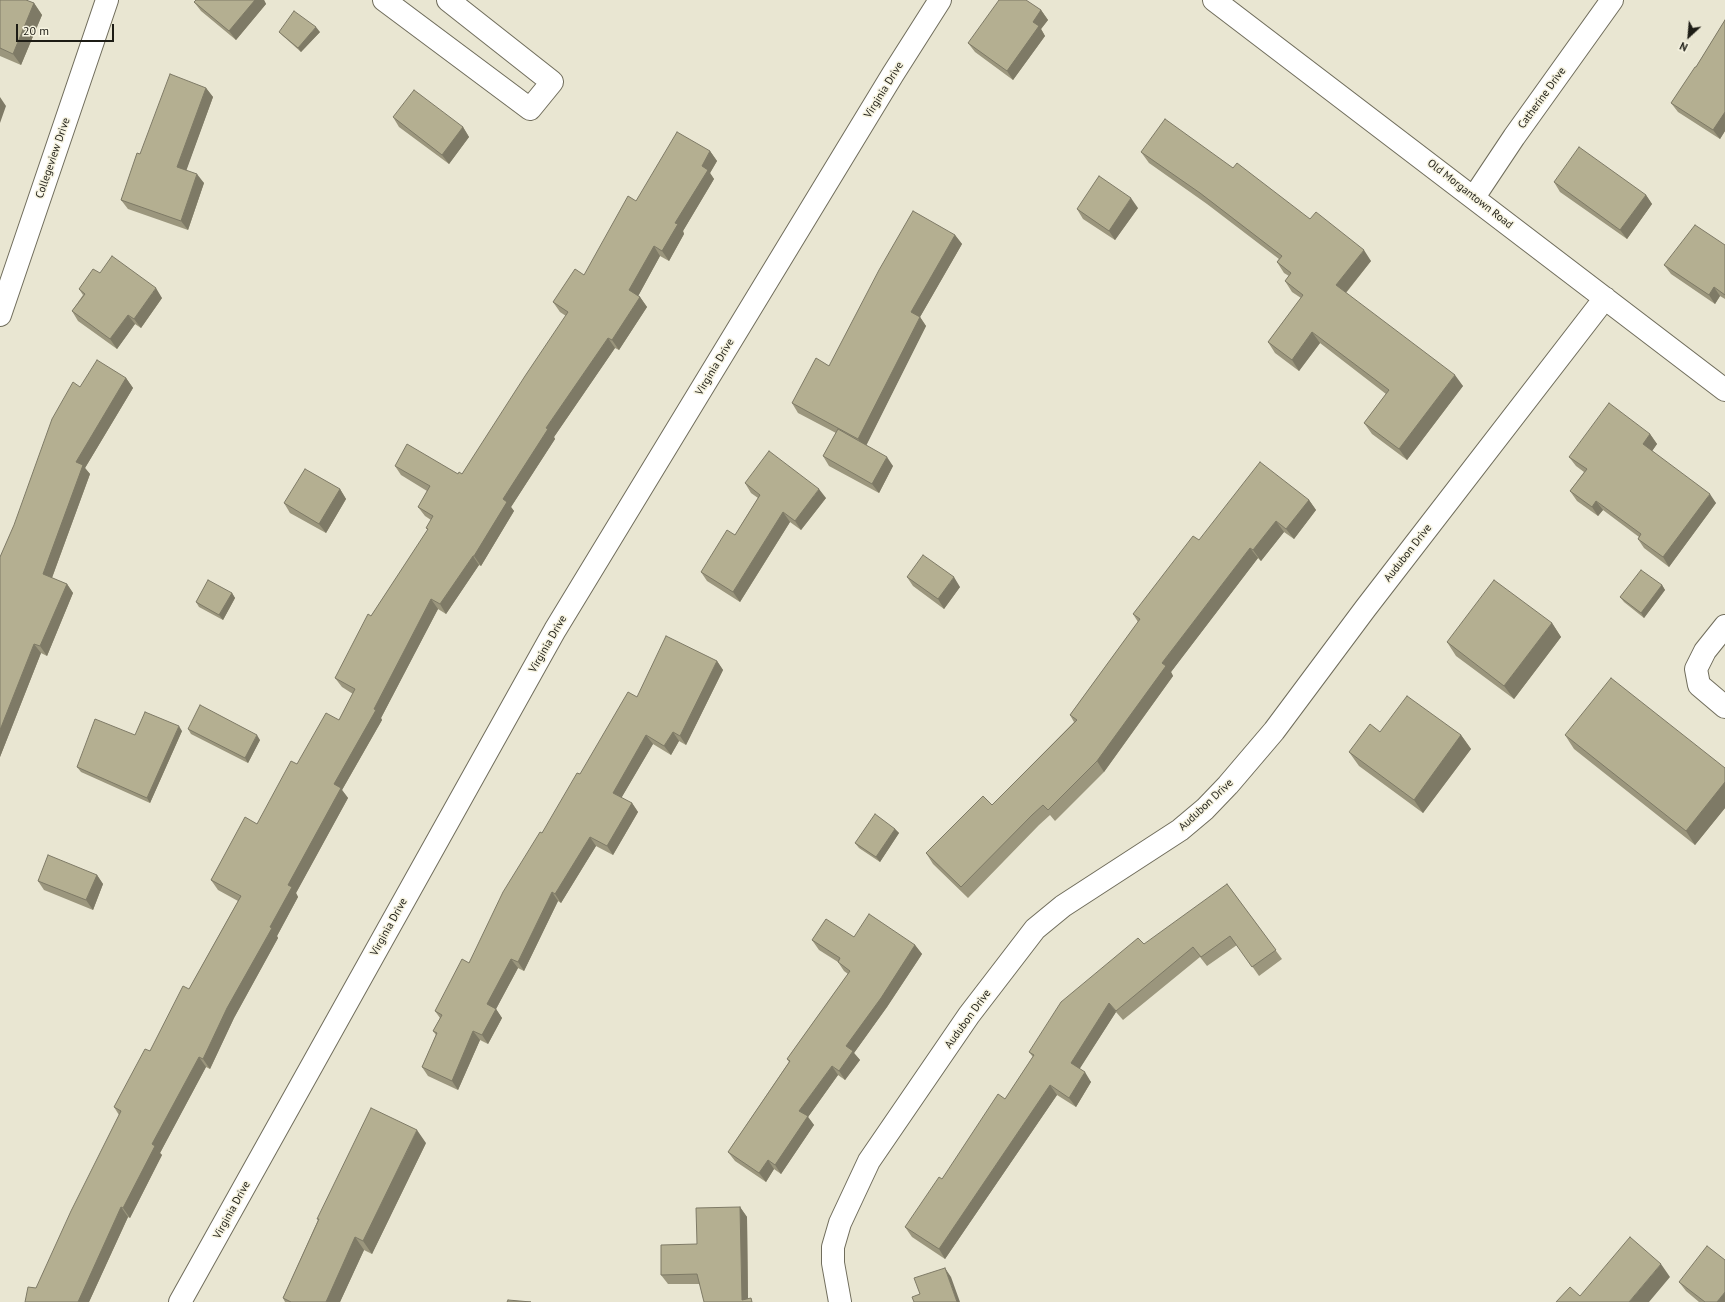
<!DOCTYPE html>
<html>
<head>
<meta charset="utf-8">
<style>
  body { margin:0 }
  #map { position:relative; width:1725px; height:1302px; overflow:hidden; background:#e9e6d2; font-family:"PT Sans",sans-serif }
  canvas { display:block }
  .north { position:absolute; left:1669px; top:16px; width:40px; height:40px; -webkit-text-stroke:3px #f6f3e0; paint-order:stroke; rotate:206deg; font-size:11px; font-weight:700; line-height:16px; text-align:center; color:#1d1c15 }
  .north::after { content:''; display:block; margin:auto; width:14px; height:18px; background:#1d1c15; clip-path:polygon(50% 0,100% 100%,50% 72%,0 100%) }
  .scale { position:absolute; left:16px; top:24px; width:98px; height:18px; box-sizing:border-box; border:2px solid #1d1c15; border-top:0; padding-left:5px; font-size:12px; line-height:14px; white-space:nowrap; color:#1d1c15; -webkit-text-stroke:3px #f6f3e0; paint-order:stroke }
</style>
</head>
<body>
<div id="map">
<canvas width="1725" height="1302"></canvas>
<div class="north">N</div>
<div class="scale">20 m</div>
</div>
<script>
const g = document.querySelector('canvas').getContext('2d');
g.lineJoin = 'round';
const shape = rows => new Path2D(rows.map(r => 'M' + r).join(''));
function trace(path, color, width, dash) { g.strokeStyle = color; g.lineWidth = width; g.lineCap = dash ? 'butt' : 'round'; g.setLineDash(dash || []); g.stroke(path); }
function fillPath(path, color) { g.fillStyle = color; g.fill(path, 'evenodd'); }
function label(font, color, halo, rows, align = 'center') {
  g.font = font + ' "PT Sans",sans-serif'; g.lineWidth = 3; g.setLineDash([]); g.textBaseline = 'middle'; g.strokeStyle = halo; g.fillStyle = color; for (const [text, x, y, turn = 0] of rows) {
    g.save(); g.translate(x, y); g.rotate((+turn || 0) * Math.PI / 180); g.textAlign = isNaN(turn) ? turn : align; if (halo) g.strokeText(text, 0, 0); g.fillText(text, 0, 0); g.restore();
  }
}
const minor = shape([
  [384,0,530,109,552,82,448,0],
  [1214,0,1725,390],
  [1474,197,1514,137,1612,0],
  [0,315,107,0],
  [1725,626,1705,651,1696,669,1699,685,1725,707],
  [180,1302,555,630,893,74,940,0],
  [840,1302,833,1263,833,1247,840,1223,869,1161,969,1015,1012,959,1035,929,1063,906,1180,830,1205,809,1228,785,1274,731,1365,609,1605,298]
]);
trace(minor, '#706d5c', 24);
trace(minor, '#fff', 22);
fillPath(shape([
  [0,0,28,0,28,1,34,3,42,15,21,65,0,56],
  [196,0,264,0,266,4,236,40,201,11,194,2],
  [1041,10,1048,20,1041,29,1045,36,1013,80,975,52,968,43],
  [1725,20,1725,131,1720,139,1678,112,1671,103,1696,67],
  [279,32,320,32,301,52,283,36],
  [206,88,213,97,186,170,204,183,188,230,128,209,121,200,140,154],
  [393,117,463,127,469,137,449,164,399,127],
  [710,151,717,161,710,173,714,179,683,231,684,234,669,261,660,256,638,296,640,297,647,307,619,350,615,348,554,437,555,439,511,507,514,511,481,566,479,565,446,614,438,609,381,718,382,720,342,790,348,798,296,893,298,897,277,936,278,938,234,1018,210,1069,206,1067,160,1153,162,1155,130,1218,128,1217,89,1302,25,1302,36,1288,119,1115,114,1107,150,1051,189,989,238,901,218,890,211,880,257,824,297,764,339,720,353,694,342,687,335,678,371,616,428,530,426,528,431,520,425,516,418,507,427,491,401,475,395,466,458,474,462,474,566,316,560,312,553,302,584,275,636,201],
  [1141,152,1233,168,1371,261,1346,293,1463,386,1407,460,1372,434,1364,423,1386,394,1320,343,1299,371,1275,353,1268,342,1301,298,1292,292,1285,281,1289,276,1284,273,1277,262,1279,259,1207,204,1149,163],
  [1554,182,1646,195,1652,204,1627,239,1560,192],
  [1138,208,1115,240,1083,219,1077,209],
  [955,235,962,244,920,317,926,326,866,445,893,466,879,493,829,466,823,456,836,433,798,413,792,403,829,366],
  [1725,245,1725,299,1720,296,1715,304,1671,274,1664,265],
  [100,273,162,298,141,328,135,324,117,349,78,321,72,311,83,295,79,289],
  [126,378,133,388,85,468,90,474,52,578,67,584,73,593,47,656,41,653,0,757,0,557,80,387],
  [1650,434,1657,444,1652,451,1716,503,1669,567,1644,548,1638,539,1639,537,1603,510,1598,516,1577,501,1570,491,1584,472,1576,466,1569,457],
  [745,483,826,498,801,530,790,522,740,602,707,581,701,572,735,535,758,498,751,493],
  [340,489,346,499,326,533,290,513,284,503],
  [1309,500,1316,510,1294,539,1284,532,1261,561,1258,558,1171,672,1173,676,1104,772,1055,821,1050,815,1039,825,968,898,933,864,926,853,992,805,1074,722,1070,715,1138,622,1133,614],
  [907,577,960,587,944,609,913,586],
  [1662,585,1665,590,1644,618,1624,602,1620,597],
  [232,593,235,598,223,620,199,607,196,602],
  [1552,623,1561,637,1514,699,1456,656,1447,642],
  [717,661,723,670,686,745,679,741,671,755,653,744,621,798,632,803,638,812,613,855,596,846,561,903,558,901,524,971,518,968,496,1009,502,1018,488,1044,480,1040,458,1090,428,1076,422,1067,436,1035,433,1031,440,1018,435,1011,469,963,542,833,580,774,637,697],
  [188,729,260,740,248,763,191,734],
  [182,731,150,803,81,772,77,767,135,735],
  [1380,732,1461,735,1471,749,1423,813,1359,766,1349,752],
  [1565,735,1725,768,1725,808,1695,845,1574,749],
  [895,829,899,833,880,862,859,848,855,843],
  [97,875,103,884,93,910,44,890,38,881],
  [1227,884,1282,959,1259,976,1237,945,1207,966,1200,957,1123,1020,1116,1012,1079,1069,1091,1082,1076,1107,1057,1095,945,1259,912,1237,905,1227,942,1179,1005,1099,1033,1057,1029,1052],
  [854,937,915,945,922,954,887,1007,854,1053,860,1060,845,1080,838,1075,808,1117,814,1125,781,1174,774,1169,766,1182,735,1161,728,1152,789,1062,787,1059,848,974,844,971,838,962,819,950,812,940],
  [426,1143,372,1254,364,1250,340,1302,285,1302,283,1298,318,1220,317,1219],
  [740,1207,747,1217,748,1299,700,1284,668,1284,661,1275],
  [1679,1282,1725,1302,1699,1302,1686,1291]
]), '#9b967d');
fillPath(shape([
  [255,0,264,0,266,4,236,40,229,31],
  [34,3,42,15,21,65,13,54],
  [1041,10,1048,20,1041,29,1045,36,1013,80,1007,71,1033,22],
  [316,27,320,32,301,52,298,48],
  [206,88,213,97,184,177,177,167],
  [0,97,6,106,0,123],
  [1725,112,1725,131,1720,139,1713,130],
  [463,127,469,137,449,164,442,155],
  [710,151,717,161,710,173,714,179,683,231,684,234,669,261,662,251,702,166],
  [197,174,204,183,188,230,181,221],
  [1646,195,1652,204,1627,239,1620,230],
  [1131,198,1138,208,1115,240,1109,231],
  [955,235,962,244,920,317,926,326,865,448,858,439,911,312],
  [654,246,660,256,636,300,629,290],
  [1364,250,1371,261,1343,296,1336,285],
  [1714,287,1720,296,1715,304,1709,295],
  [156,288,162,298,141,328,134,319],
  [640,297,647,307,619,350,612,340],
  [128,315,135,324,117,349,110,339],
  [1312,332,1320,343,1299,371,1292,360],
  [608,338,615,348,554,437,555,439,511,507,514,511,481,566,474,556,503,499,546,428],
  [1455,375,1463,386,1407,460,1399,449],
  [126,378,133,388,85,468,90,474,50,583,43,574,76,462],
  [1650,434,1657,444,1650,454,1643,444],
  [887,457,893,466,879,493,872,484],
  [340,489,346,499,326,533,319,524],
  [819,489,826,498,801,530,795,521],
  [1710,494,1716,503,1669,567,1663,557],
  [1309,500,1316,510,1294,539,1286,529],
  [1596,501,1603,510,1598,516,1592,507],
  [783,512,790,522,740,602,733,592],
  [1276,521,1284,532,1261,561,1253,550],
  [1250,548,1258,558,1171,672,1173,676,1104,772,1097,761,1162,663],
  [473,556,479,565,446,614,440,604],
  [954,577,960,587,944,609,938,599],
  [67,584,73,593,47,656,40,646],
  [1662,585,1665,590,1644,618,1641,613],
  [232,593,235,598,223,620,219,615],
  [431,599,438,609,381,718,382,720,342,790,348,798,296,893,298,897,277,936,278,938,234,1018,210,1069,203,1059,227,1008,270,927,288,885,334,784,374,709],
  [1552,623,1561,637,1514,699,1504,686],
  [34,644,41,653,0,757,0,730],
  [717,661,723,670,686,745,680,736],
  [179,726,182,731,150,803,147,798],
  [673,732,679,741,671,755,664,746],
  [257,735,260,740,248,763,245,758],
  [646,735,653,744,619,802,613,793],
  [1461,735,1471,749,1423,813,1414,800],
  [1725,782,1725,808,1695,845,1686,831],
  [632,803,638,812,613,855,607,846],
  [895,829,899,833,880,862,876,857],
  [590,837,596,846,561,903,555,894],
  [97,875,103,884,93,910,86,900],
  [552,892,558,901,524,971,518,962],
  [915,945,922,954,887,1007,854,1053,860,1060,845,1080,839,1071,846,1046],
  [511,959,518,968,496,1009,502,1018,488,1044,482,1035,487,1004],
  [1109,1003,1116,1012,1077,1073,1071,1063],
  [473,1031,480,1040,458,1090,452,1081],
  [199,1057,206,1067,160,1153,162,1155,130,1218,123,1208,152,1144],
  [832,1066,838,1075,808,1117,814,1125,781,1174,775,1165,799,1111],
  [1085,1072,1091,1082,1076,1107,1069,1098],
  [1050,1085,1057,1095,945,1259,939,1249],
  [417,1130,426,1143,372,1254,363,1241],
  [768,1160,774,1169,766,1182,759,1173],
  [121,1207,128,1217,89,1302,78,1302],
  [740,1207,747,1217,748,1302,742,1300],
  [355,1237,364,1250,340,1302,326,1302],
  [1661,1264,1670,1277,1649,1302,1629,1302],
  [945,1268,951,1277,960,1302,957,1302],
  [1725,1292,1725,1302,1717,1302]
]), '#7e7a66');
const building = shape([
  [0,0,26,0,34,3,13,54,0,48,0,0],
  [196,0,255,0,229,31,194,2,196,0],
  [999,0,1026,0,1041,10,1033,22,1039,26,1007,71,968,43,999,0],
  [294,11,316,27,298,48,279,32,294,11],
  [1725,20,1725,112,1713,130,1671,103,1695,67,1696,67,1725,20],
  [170,74,206,88,177,167,197,174,181,221,121,200,137,153,140,154,170,74],
  [414,90,463,127,442,155,393,117,414,90],
  [1165,119,1233,168,1237,163,1310,219,1316,212,1364,250,1336,285,1455,375,1399,449,1364,423,1389,390,1312,332,1292,360,1268,342,1303,295,1285,281,1291,273,1277,262,1282,256,1200,193,1141,152,1165,119],
  [677,132,710,151,702,166,708,170,675,223,678,224,662,251,654,246,629,290,640,297,612,340,608,338,546,428,548,429,503,499,507,502,474,556,473,556,440,604,431,599,374,709,376,710,334,784,341,788,288,885,292,887,270,927,272,928,227,1008,203,1059,199,1057,152,1144,155,1146,123,1208,121,1207,78,1302,25,1302,28,1287,36,1288,71,1211,121,1111,114,1107,145,1049,150,1051,183,986,189,989,241,896,211,880,245,817,257,824,291,761,297,764,326,713,339,720,355,689,335,678,368,614,371,616,428,529,426,528,433,516,418,507,430,486,395,466,407,444,458,474,459,472,462,474,525,376,568,312,553,302,575,269,584,275,628,196,636,201,677,132],
  [1579,147,1646,195,1620,230,1554,182,1579,147],
  [1099,176,1131,198,1109,231,1077,209,1099,176],
  [913,211,955,235,911,312,920,317,858,439,792,403,816,358,829,366,879,270,913,211],
  [1695,225,1725,245,1725,295,1714,287,1709,295,1664,265,1695,225],
  [112,256,156,288,134,319,128,315,110,339,72,311,85,294,79,289,93,269,100,273,112,256],
  [97,360,126,378,76,462,83,465,43,574,67,584,40,646,34,644,0,730,0,557,14,525,52,419,73,382,80,387,97,360],
  [1609,403,1650,434,1643,444,1710,494,1663,557,1638,539,1641,534,1596,501,1592,507,1570,491,1587,469,1569,457,1609,403],
  [838,429,887,457,872,484,823,456,838,429],
  [769,451,819,489,795,521,783,512,733,592,701,572,727,530,735,535,760,495,745,483,769,451],
  [1260,462,1309,500,1286,529,1276,521,1253,550,1250,548,1162,663,1166,666,1097,761,1048,810,1043,805,1032,815,961,887,926,853,983,796,992,805,1077,720,1070,715,1140,619,1133,614,1193,536,1199,540,1260,462],
  [305,469,340,489,319,524,284,503,305,469],
  [923,555,954,577,938,599,907,577,923,555],
  [1641,570,1662,585,1641,613,1620,597,1641,570],
  [208,580,232,593,219,615,196,602,208,580],
  [1494,580,1552,623,1504,686,1447,642,1494,580],
  [666,636,717,661,680,736,673,732,664,746,646,735,613,793,632,803,607,846,590,837,555,894,552,892,518,962,511,959,487,1004,496,1009,482,1035,473,1031,452,1081,422,1067,437,1033,433,1031,442,1015,435,1011,462,959,469,963,503,892,540,832,542,833,577,773,580,774,628,692,637,697,666,636],
  [1611,678,1725,768,1725,782,1686,831,1565,735,1611,678],
  [1407,696,1461,735,1414,800,1349,752,1370,724,1380,732,1407,696],
  [200,705,257,735,245,758,188,729,200,705],
  [145,712,179,726,147,798,77,767,95,719,135,735,145,712],
  [875,814,895,829,876,857,855,843,875,814],
  [48,855,97,875,86,900,38,881,48,855],
  [1227,884,1276,950,1252,967,1230,936,1201,957,1193,947,1116,1011,1109,1003,1071,1063,1085,1072,1069,1098,1050,1085,939,1249,905,1227,939,1177,942,1179,998,1094,1005,1099,1034,1055,1029,1052,1061,1002,1138,938,1144,944,1227,884],
  [869,914,915,945,881,998,846,1046,853,1051,839,1071,832,1066,799,1111,808,1116,775,1165,768,1160,759,1173,728,1152,790,1061,787,1059,850,971,838,962,840,958,812,940,826,919,854,937,869,914],
  [371,1108,417,1130,363,1241,355,1237,326,1302,291,1302,283,1298,319,1219,317,1219,371,1108],
  [740,1207,742,1300,751,1298,752,1302,704,1302,697,1274,661,1275,661,1245,697,1244,696,1208,740,1207],
  [1630,1237,1661,1264,1629,1302,1556,1302,1570,1287,1580,1296,1630,1237],
  [1707,1246,1725,1260,1725,1292,1717,1302,1705,1302,1679,1282,1707,1246],
  [945,1268,957,1302,914,1302,912,1297,920,1294,914,1278,945,1268],
  [508,1300,531,1302,507,1302,508,1300]
]);
fillPath(building, '#b4af91');
trace(building, '#7e7a66', 1);
label('11px', '#1d1c15', '#f6f3e0', [
  ["Virginia Drive",884,90,-58],
  ["Catherine Drive",1542,98,-54],
  ["Collegeview Drive",53,158,-71],
  ["Old Morgantown Road",1470,194,38],
  ["Virginia Drive",715,367,-59],
  ["Audubon Drive",1408,553,-52],
  ["Virginia Drive",548,644,-60],
  ["Audubon Drive",1206,805,-43],
  ["Virginia Drive",389,927,-61],
  ["Audubon Drive",968,1019,-54],
  ["Virginia Drive",232,1210,-61]
]);
</script>
</body>
</html>
